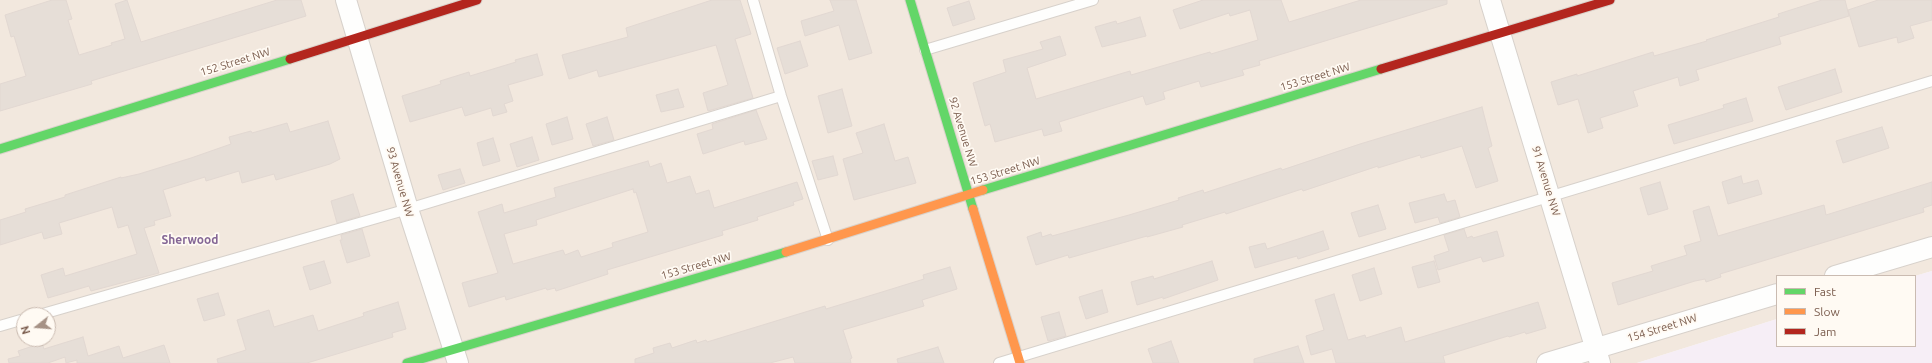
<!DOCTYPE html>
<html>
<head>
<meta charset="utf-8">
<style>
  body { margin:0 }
  #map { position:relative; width:1932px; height:363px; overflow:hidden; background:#f9f5f0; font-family:Ubuntu,sans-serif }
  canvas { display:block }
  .legend { position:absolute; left:1776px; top:275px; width:140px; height:72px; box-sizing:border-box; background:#fffaf3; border:1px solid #cabbb1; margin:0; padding:5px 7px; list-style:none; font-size:12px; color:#7a5c4d }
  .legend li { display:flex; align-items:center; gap:8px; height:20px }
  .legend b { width:20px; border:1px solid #cabbb1 }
  .north { position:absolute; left:16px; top:307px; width:40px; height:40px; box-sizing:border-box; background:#fffaf3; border:1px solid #cabbb1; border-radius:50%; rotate:253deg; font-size:11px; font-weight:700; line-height:16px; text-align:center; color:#7a5c4d }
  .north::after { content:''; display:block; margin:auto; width:14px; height:18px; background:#a69286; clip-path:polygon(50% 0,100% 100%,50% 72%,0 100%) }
</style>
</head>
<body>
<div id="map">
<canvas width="1932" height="363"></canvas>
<ul class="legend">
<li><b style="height:5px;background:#63d668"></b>Fast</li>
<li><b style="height:5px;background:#ff974d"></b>Slow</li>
<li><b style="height:5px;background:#b3261e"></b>Jam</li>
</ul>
<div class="north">N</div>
</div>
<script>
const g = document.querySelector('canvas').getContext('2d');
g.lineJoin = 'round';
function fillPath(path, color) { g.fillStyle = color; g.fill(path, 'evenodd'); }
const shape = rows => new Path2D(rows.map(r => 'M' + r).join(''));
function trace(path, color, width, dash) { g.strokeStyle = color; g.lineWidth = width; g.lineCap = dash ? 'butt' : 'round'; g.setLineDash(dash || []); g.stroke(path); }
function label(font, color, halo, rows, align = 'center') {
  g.font = font + ' Ubuntu,sans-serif'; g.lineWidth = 3.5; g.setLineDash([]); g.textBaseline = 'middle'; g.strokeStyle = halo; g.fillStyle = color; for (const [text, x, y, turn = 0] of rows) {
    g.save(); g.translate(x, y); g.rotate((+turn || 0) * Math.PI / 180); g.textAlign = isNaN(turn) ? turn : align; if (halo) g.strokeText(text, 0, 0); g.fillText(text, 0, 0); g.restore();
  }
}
fillPath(shape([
  [0,0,1932,0,1932,271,1915,276,1777,276,1777,319,1637,363,0,363],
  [24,315,48,315,48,339,24,339]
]), '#f2e8de');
fillPath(shape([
  [1932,271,1932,363,1637,363,1777,319,1777,346,1915,346,1915,276]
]), '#f6eef6');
const building = shape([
  [52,0,66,0,72,19,68,20,79,55,112,45,111,43,125,39,115,4,127,0,141,42,277,0,301,0,306,16,91,81,92,84,0,111,0,84,26,76,14,36,11,37,5,15,52,0],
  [712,0,740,0,751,34,735,39,753,98,708,111,703,93,728,85,716,45,599,77,597,70,569,79,562,55,628,37,626,28,712,0],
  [830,0,856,0,872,53,849,60,839,25,805,36,801,21,834,11,830,0],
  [1203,0,1281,0,1289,22,1361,0,1447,0,1447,4,1259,61,1260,65,1242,70,1244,75,1201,87,1199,81,1163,92,1165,99,1146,105,1143,96,1059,122,1062,131,1044,136,1042,129,995,142,990,124,985,126,973,83,1006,72,1003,60,1043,49,1040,42,1060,36,1066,55,1027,68,1036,99,1130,71,1131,75,1210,52,1211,54,1258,40,1250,10,1230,16,1229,13,1180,29,1173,10,1203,0],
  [1822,0,1845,0,1849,16,1779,37,1781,44,1696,70,1699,80,1680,86,1678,77,1633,91,1638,106,1600,118,1603,128,1588,133,1578,99,1558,105,1551,82,1577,74,1577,76,1653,52,1654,56,1707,41,1706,40,1779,17,1778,14,1822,0],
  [1878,0,1932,0,1932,20,1910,26,1914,38,1898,43,1897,37,1859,47,1848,10,1878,0],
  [969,1,975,19,953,26,947,8,969,1],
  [1140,17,1146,36,1102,47,1095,27,1116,21,1117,24,1140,17],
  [800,41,808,66,785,74,777,48,800,41],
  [537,54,543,75,508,85,513,101,504,104,507,112,493,116,491,108,465,116,462,107,410,122,402,96,441,84,440,81,469,72,470,76,516,62,515,60,537,54],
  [1835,69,1842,92,1786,110,1778,87,1835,69],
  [678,89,684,107,661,112,656,95,678,89],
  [842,89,852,126,828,133,818,96,842,89],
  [1746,98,1753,121,1674,144,1668,125,1724,108,1723,105,1746,98],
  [1482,107,1492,146,1488,148,1498,181,1476,188,1462,146,1421,158,1420,155,1378,168,1378,166,1303,191,1302,189,1226,214,1225,212,1182,225,1183,227,1147,237,1147,236,1069,258,1068,255,1036,265,1027,237,1041,232,1042,237,1051,234,1052,236,1129,215,1179,200,1178,198,1203,190,1204,193,1281,168,1282,170,1360,144,1482,107],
  [756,110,767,139,745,145,744,141,703,154,697,134,713,129,712,124,756,110],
  [567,117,573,139,552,145,546,124,567,117],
  [607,117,614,140,593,146,586,124,607,117],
  [328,121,340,159,330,164,276,180,274,174,242,183,239,171,206,181,205,177,163,190,171,216,154,221,155,225,144,228,159,273,91,291,89,286,48,298,41,275,63,268,65,276,137,254,128,225,118,228,112,207,59,223,62,234,44,239,42,232,0,245,0,220,26,212,25,209,65,197,65,195,121,177,121,178,139,174,191,158,231,144,229,137,251,131,252,133,287,123,290,132,328,121],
  [884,124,895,161,908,157,916,183,854,200,843,159,863,153,856,133,884,124],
  [1882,127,1889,148,1843,163,1836,141,1882,127],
  [532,137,539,160,517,167,510,144,532,137],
  [493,138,500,161,483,166,477,143,493,138],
  [833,156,838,175,818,180,812,161,833,156],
  [648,161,650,167,661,163,667,183,690,176,696,194,709,190,714,208,797,182,803,199,793,202,794,205,757,217,758,220,722,231,723,235,607,270,608,274,556,291,555,288,547,290,546,288,506,300,505,296,469,307,462,283,498,273,478,212,502,204,504,213,556,197,554,188,648,161],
  [633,189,634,193,636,192,648,232,612,243,613,247,581,257,578,250,565,255,563,250,513,264,504,234,537,225,536,220,633,189],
  [460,169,465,183,443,190,438,175,460,169],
  [1741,176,1743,184,1758,180,1762,194,1728,204,1722,182,1741,176],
  [1660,182,1668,209,1648,215,1640,188,1660,182],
  [1932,182,1932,205,1923,208,1924,212,1720,274,1721,277,1706,282,1705,279,1695,281,1618,305,1612,283,1653,271,1651,266,1687,255,1684,246,1701,241,1693,211,1709,206,1718,236,1824,205,1826,215,1932,182],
  [353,194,360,216,337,223,331,201,353,194],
  [1444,194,1447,202,1455,200,1460,217,1440,223,1438,217,1415,223,1409,203,1444,194],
  [1378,205,1386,229,1359,237,1351,213,1378,205],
  [362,229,370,256,347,263,340,240,342,240,341,235,362,229],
  [1464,229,1467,238,1472,236,1473,238,1497,231,1504,256,1483,262,1481,257,1438,270,1434,256,1449,251,1444,235,1464,229],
  [1323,231,1329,249,1298,259,1297,256,1255,268,1249,247,1265,243,1267,249,1323,231],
  [324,261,331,283,310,290,303,267,324,261],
  [1212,261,1218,280,1163,299,1163,297,1137,305,1131,282,1153,276,1154,279,1212,261],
  [1434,261,1440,282,1418,288,1412,267,1434,261],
  [950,267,957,289,922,300,924,306,843,330,852,358,850,359,851,363,795,363,793,357,770,363,635,363,635,359,654,353,653,348,670,343,672,348,696,340,697,343,706,340,707,342,825,306,826,309,882,292,924,279,923,275,950,267],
  [1374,268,1382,294,1360,301,1352,275,1374,268],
  [1102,290,1108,312,1086,319,1079,297,1102,290],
  [218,293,225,315,204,321,197,299,218,293],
  [1334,294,1348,340,1365,335,1366,338,1401,327,1405,342,1538,302,1546,328,1526,334,1525,332,1509,337,1508,336,1443,356,1445,363,1336,363,1332,349,1311,355,1306,336,1324,330,1315,300,1334,294],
  [398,302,406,329,392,333,393,337,307,363,218,363,217,359,246,350,237,320,269,310,274,327,313,315,318,331,364,316,363,313,398,302],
  [1059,312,1066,336,1048,341,1041,317,1059,312],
  [83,337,88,356,119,346,123,358,164,345,170,363,77,363,77,360,66,363,65,357,48,363,9,363,8,359,20,356,18,351,42,343,44,349,83,337],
  [1171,341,1179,363,1153,363,1148,349,1171,341],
  [1298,346,1304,363,1254,363,1254,359,1298,346],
  [938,347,944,363,898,363,897,359,938,347]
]);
fillPath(building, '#e6ded7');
trace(building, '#e2d8d2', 1);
const lane = shape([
  [753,0,781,96,828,240],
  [925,50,1093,0],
  [39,315,408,209,781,96],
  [0,326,24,319],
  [999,363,1932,81]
]);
const street = shape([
  [346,0,408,209,458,363],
  [1490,0,1600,363],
  [1835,276,1932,247],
  [1547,363,1777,294]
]);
const fast = shape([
  [910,0,973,209],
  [0,149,290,59],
  [983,190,1381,69],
  [407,363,786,252]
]);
const slow = shape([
  [973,209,1020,363],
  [786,252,983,190]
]);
const jam = shape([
  [290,59,477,0],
  [1381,69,1610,0]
]);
trace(lane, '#d7d1cb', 12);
trace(street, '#d7d1cb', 22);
trace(fast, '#d9d2cb', 11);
trace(slow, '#d9d2cb', 11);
trace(jam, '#d9d2cb', 11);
trace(lane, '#fefefd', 10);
trace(street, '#fefefd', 20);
trace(fast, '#63d668', 9);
trace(slow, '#ff974d', 9);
trace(jam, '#b3261e', 9);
label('11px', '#7a5c4d', '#fffaf3', [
  ["152 Street NW",235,62,-17],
  ["153 Street NW",1315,77,-17],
  ["92 Avenue NW",963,132,73],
  ["153 Street NW",1005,171,-17],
  ["91 Avenue NW",1546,181,73],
  ["93 Avenue NW",400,182,74],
  ["153 Street NW",696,266,-16],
  ["154 Street NW",1662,328,-17]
]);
label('bold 12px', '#846695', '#fffaf3', [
  ["Sherwood",190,240]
]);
</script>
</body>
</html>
